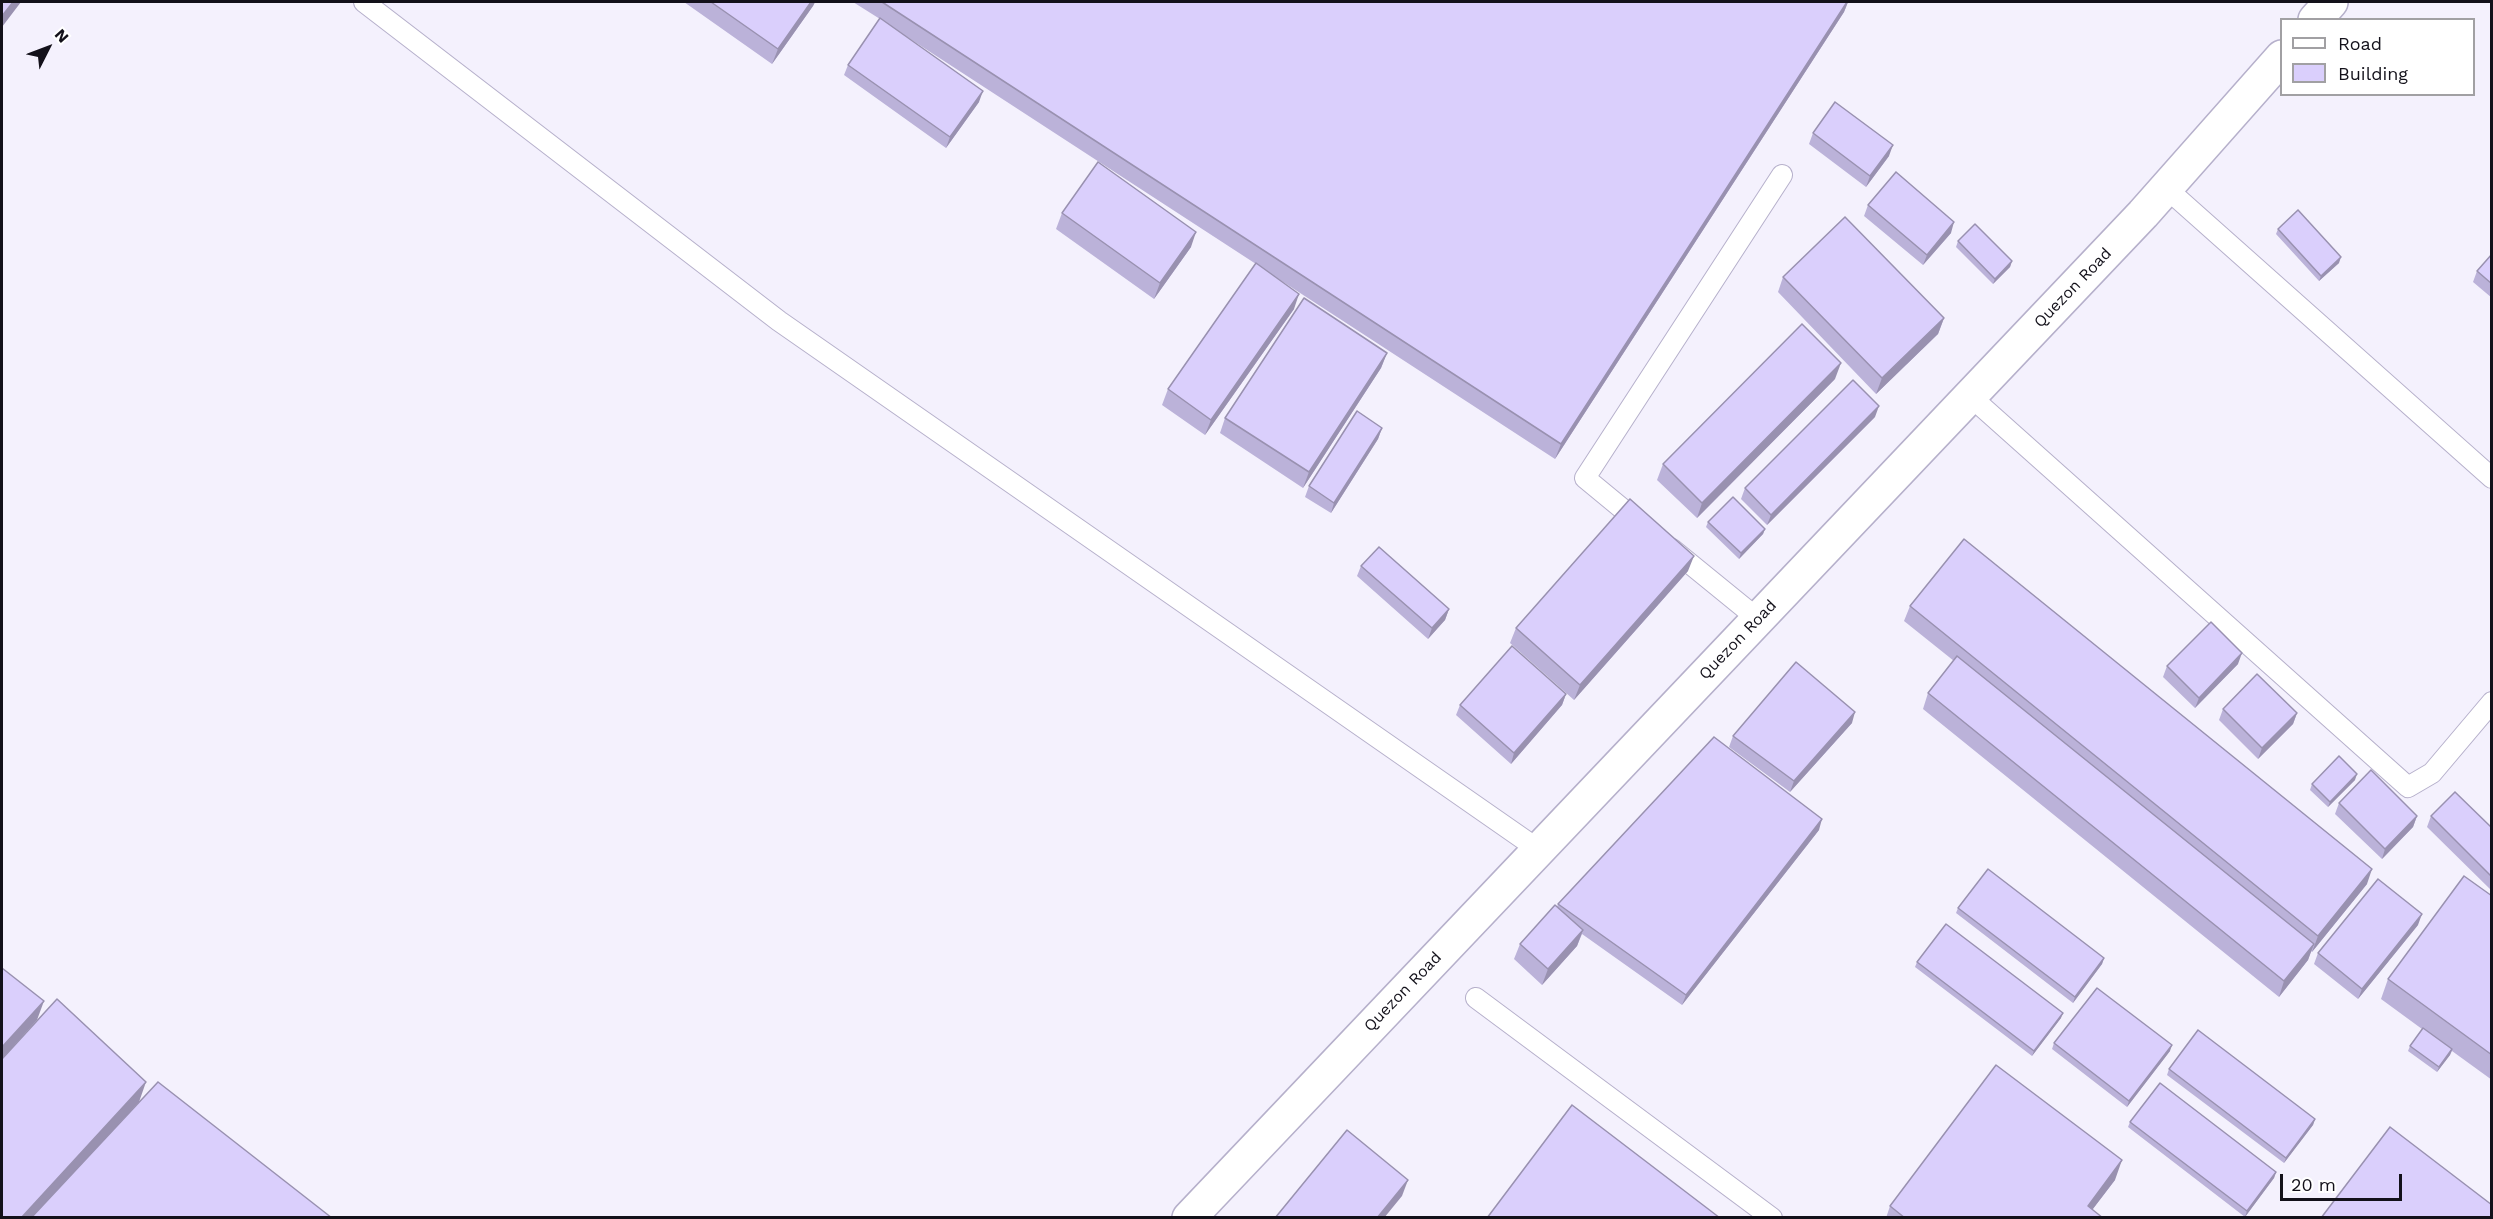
<!DOCTYPE html>
<html>
<head>
<meta charset="utf-8">
<style>
  body { margin:0 }
  #map { position:relative; width:2493px; height:1219px; overflow:hidden; background:#f4f1fd; font-family:"Work Sans",sans-serif }
  canvas { display:block }
  .frame { position:absolute; inset:0; border:3px solid #13111a; pointer-events:none }
  .legend { position:absolute; left:2280px; top:18px; width:195px; height:78px; box-sizing:border-box; background:#fff; border:2px solid #a1a0a3; margin:0; padding:8px 10px; list-style:none; font-size:18px; color:#13111a }
  .legend li { display:flex; align-items:center; gap:12px; height:30px }
  .legend b { width:30px; border:2px solid #a1a0a3 }
  .north { position:absolute; left:18px; top:18px; width:60px; height:60px; -webkit-text-stroke:4px #fff; paint-order:stroke; rotate:48deg; font-size:16px; font-weight:700; line-height:24px; text-align:center; color:#13111a }
  .north::after { content:''; display:block; margin:auto; width:21px; height:27px; background:#13111a; clip-path:polygon(50% 0,100% 100%,50% 72%,0 100%) }
  .scale { position:absolute; left:2280px; top:1174px; width:122px; height:27px; box-sizing:border-box; border:3px solid #13111a; border-top:0; padding-left:8px; font-size:18px; line-height:21px; white-space:nowrap; color:#13111a; -webkit-text-stroke:4px #fff; paint-order:stroke }
</style>
</head>
<body>
<div id="map">
<canvas width="2493" height="1219"></canvas>
<div class="frame"></div>
<ul class="legend">
<li><b style="height:8px;background:#fff"></b>Road</li>
<li><b style="height:16px;background:#dacffc"></b>Building</li>
</ul>
<div class="north">N</div>
<div class="scale">20 m</div>
</div>
<script>
const g = document.querySelector('canvas').getContext('2d');
g.lineJoin = 'round';
const shape = rows => new Path2D(rows.map(r => 'M' + r).join(''));
function trace(path, color, width, dash) { g.strokeStyle = color; g.lineWidth = width; g.lineCap = dash ? 'butt' : 'round'; g.setLineDash(dash || []); g.stroke(path); }
function fillPath(path, color) { g.fillStyle = color; g.fill(path, 'evenodd'); }
function label(font, color, halo, rows, align = 'center') {
  g.font = font + ' "Work Sans",sans-serif'; g.lineWidth = 5; g.setLineDash([]); g.textBaseline = 'middle'; g.strokeStyle = halo; g.fillStyle = color; for (const [text, x, y, turn = 0] of rows) {
    g.save(); g.translate(x, y); g.rotate((+turn || 0) * Math.PI / 180); g.textAlign = isNaN(turn) ? turn : align; if (halo) g.strokeText(text, 0, 0); g.fillText(text, 0, 0); g.restore();
  }
}
const service = shape([
  [364,2,779,321,1539,850],
  [2166,188,2492,478],
  [1970,396,2408,787,2432,773,2492,702],
  [1642,525,1585,478,1782,175],
  [1672,549,1758,619],
  [1476,998,1772,1218]
]);
const secondary = shape([
  [2315,20,2331,2],
  [1189,1218,2143,214,2282,57]
]);
trace(service, '#b6b0cb', 22);
trace(secondary, '#b6b0cb', 36);
trace(service, '#fff', 20);
trace(secondary, '#fff', 33);
fillPath(shape([
  [684,2,815,2,813,6,772,64],
  [853,2,1848,2,1844,12,1555,459,1274,276,1294,309,1205,435,1162,405,1168,389,1256,264,901,33,979,102,946,148,844,75,848,65,880,19],
  [1813,133,1889,156,1866,187,1809,144],
  [1868,205,1951,233,1923,265,1864,216],
  [1062,213,1191,247,1154,299,1056,229],
  [2278,229,2339,263,2319,281,2276,234],
  [1958,241,2012,261,2010,267,1993,284,1956,247],
  [2492,254,2492,298,2473,282,2477,271],
  [1783,277,1944,318,1938,334,1876,394,1778,292],
  [1387,353,1381,368,1303,488,1220,433,1225,418],
  [1835,379,1697,518,1657,480,1663,464],
  [1875,417,1767,525,1741,499,1745,488],
  [1382,428,1378,439,1331,513,1305,497,1309,486],
  [1708,522,1765,529,1763,534,1739,559,1706,527],
  [1361,566,1449,609,1445,620,1428,639,1357,576],
  [1688,571,1574,700,1510,643,1516,628],
  [1910,606,2367,884,2312,952,2311,951,2308,960,2279,997,1923,709,1928,693,1954,661,1904,621],
  [2238,664,2195,708,2163,677,2167,666],
  [1566,694,1562,705,1511,764,1456,715,1460,705],
  [2223,709,2297,713,2293,724,2258,759,2219,720],
  [1852,723,1790,792,1729,747,1733,736],
  [2355,780,2328,807,2310,790,2312,784],
  [2339,803,2417,816,2413,827,2382,859,2335,814],
  [2431,816,2492,828,2492,891,2427,827],
  [1819,830,1682,1005,1582,934,1577,946,1542,985,1514,959,1520,944,1557,907,1558,904],
  [2492,896,2492,1080,2452,1051,2450,1055,2437,1072,2408,1051,2410,1046,2422,1029,2381,999,2388,979],
  [1958,908,2104,958,2102,964,2073,1003,1956,913],
  [2418,925,2358,999,2314,964,2318,953],
  [1917,962,2061,1018,2032,1056,1915,967],
  [2054,1043,2170,1051,2127,1107,2052,1049],
  [2169,1069,2315,1119,2313,1125,2284,1163,2167,1075],
  [2130,1122,2276,1172,2274,1178,2245,1217,2128,1127],
  [2115,1180,2092,1210,2103,1218,1886,1218,1890,1206]
]), '#bbb2d9');
fillPath(shape([
  [13,2,21,2,2,27,2,16],
  [811,2,815,2,813,6,772,64,778,49],
  [1847,2,1848,2,1844,12,1555,459,1561,444],
  [983,91,979,102,946,148,950,137],
  [1893,145,1889,156,1866,187,1870,176],
  [1954,222,1951,233,1923,265,1927,255],
  [1196,232,1191,247,1154,299,1160,283],
  [2341,257,2339,263,2319,281,2321,276],
  [2012,261,2010,267,1993,284,1995,279],
  [1299,294,1294,309,1205,435,1211,420],
  [1944,318,1938,334,1876,394,1882,378],
  [1387,353,1381,368,1303,488,1309,472],
  [1841,363,1835,379,1697,518,1702,503],
  [1879,406,1875,417,1767,525,1771,515],
  [1382,428,1378,439,1331,513,1334,503],
  [1765,529,1763,534,1739,559,1741,553],
  [1694,556,1688,571,1574,700,1580,685],
  [1449,609,1445,620,1428,639,1432,628],
  [2242,653,2238,664,2195,708,2199,698],
  [1566,694,1562,705,1511,764,1514,753],
  [1855,712,1852,723,1790,792,1794,781],
  [2297,713,2293,724,2258,759,2262,748],
  [2357,774,2355,780,2328,807,2330,802],
  [2417,816,2413,827,2382,859,2385,849],
  [1822,819,1819,830,1682,1005,1686,995],
  [2372,869,2367,884,2312,952,2318,936],
  [2422,914,2418,925,2358,999,2362,989],
  [1583,930,1577,946,1542,985,1548,969],
  [2314,944,2308,960,2279,997,2284,981],
  [2104,958,2102,964,2073,1003,2075,997],
  [44,1001,37,1020,2,1059,2,1047],
  [2063,1013,2061,1018,2032,1056,2034,1051],
  [2172,1045,2170,1051,2127,1107,2129,1101],
  [2452,1049,2450,1055,2437,1072,2439,1067],
  [146,1082,139,1102,32,1218,21,1218],
  [2315,1119,2313,1125,2284,1163,2286,1158],
  [2122,1160,2115,1180,2086,1218,2088,1206],
  [2276,1172,2274,1178,2245,1217,2247,1211],
  [1408,1180,1402,1196,1384,1218,1377,1218]
]), '#9991b0');
const building = shape([
  [2,2,13,2,2,16,2,2],
  [711,2,811,2,778,49,711,2],
  [882,2,1847,2,1561,444,882,2],
  [880,18,983,91,950,137,848,65,880,18],
  [1835,102,1893,145,1870,176,1813,133,1835,102],
  [1098,162,1196,232,1160,283,1062,213,1098,162],
  [1896,172,1954,222,1927,255,1868,205,1896,172],
  [2298,210,2341,257,2321,276,2278,229,2298,210],
  [1845,217,1944,318,1882,378,1783,277,1845,217],
  [1975,224,2012,261,1995,279,1958,241,1975,224],
  [2492,254,2492,284,2477,271,2492,254],
  [1256,263,1299,294,1211,420,1168,389,1256,263],
  [1304,298,1387,353,1309,472,1225,418,1304,298],
  [1802,324,1841,363,1702,503,1663,464,1802,324],
  [1853,380,1879,406,1771,515,1745,488,1853,380],
  [1357,411,1382,428,1334,503,1309,486,1357,411],
  [1733,497,1765,529,1741,553,1708,522,1733,497],
  [1630,499,1694,556,1580,685,1516,628,1630,499],
  [1964,539,2372,869,2318,936,1910,606,1964,539],
  [1379,547,1449,609,1432,628,1361,566,1379,547],
  [2211,622,2242,653,2199,698,2167,666,2211,622],
  [1512,646,1566,694,1514,753,1460,705,1512,646],
  [1957,656,2314,944,2284,981,1928,693,1957,656],
  [1796,662,1855,712,1794,781,1733,736,1796,662],
  [2257,674,2297,713,2262,748,2223,709,2257,674],
  [1714,737,1822,819,1686,995,1558,904,1714,737],
  [2339,756,2357,774,2330,802,2312,784,2339,756],
  [2371,770,2417,816,2385,849,2339,803,2371,770],
  [2455,792,2492,828,2492,877,2431,816,2455,792],
  [1988,869,2104,958,2075,997,1958,908,1988,869],
  [2464,876,2492,896,2492,1055,2388,979,2464,876],
  [2378,879,2422,914,2362,989,2318,953,2378,879],
  [1555,905,1583,930,1548,969,1520,944,1555,905],
  [1946,924,2063,1013,2034,1051,1917,962,1946,924],
  [2,968,44,1001,2,1047,2,968],
  [2097,988,2172,1045,2129,1101,2054,1043,2097,988],
  [57,999,146,1082,21,1218,2,1218,2,1059,57,999],
  [2423,1028,2452,1049,2439,1067,2410,1046,2423,1028],
  [2198,1030,2315,1119,2286,1158,2169,1069,2198,1030],
  [1996,1065,2122,1160,2088,1206,2103,1218,1905,1218,1890,1206,1996,1065],
  [158,1082,332,1218,31,1218,158,1082],
  [2160,1083,2276,1172,2247,1211,2130,1122,2160,1083],
  [1572,1105,1720,1218,1487,1218,1572,1105],
  [2390,1127,2492,1205,2492,1218,2321,1218,2390,1127],
  [1347,1130,1408,1180,1377,1218,1275,1218,1347,1130]
]);
fillPath(building, '#dacffc');
trace(building, '#9991b0', 1.5);
label('16px', '#13111a', '#fff', [
  ["Quezon Road",2073,288,-46],
  ["Quezon Road",1738,640,-46],
  ["Quezon Road",1403,992,-46]
]);
</script>
</body>
</html>
